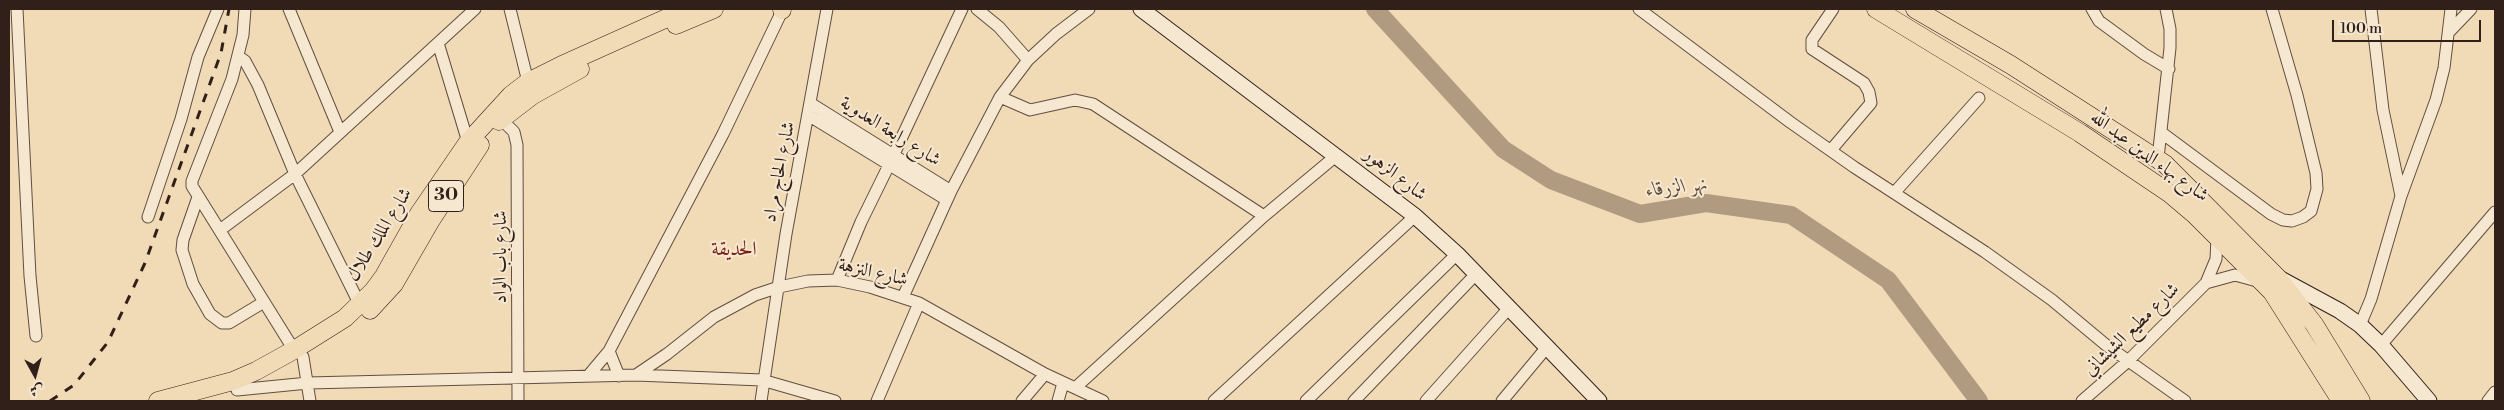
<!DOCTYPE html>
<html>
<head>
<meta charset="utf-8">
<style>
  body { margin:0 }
  #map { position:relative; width:2504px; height:410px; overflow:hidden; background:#f1dab6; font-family:"Libre Bodoni",Amiri,serif }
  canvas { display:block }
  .frame { position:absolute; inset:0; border:10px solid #312019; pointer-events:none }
  .north { position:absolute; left:10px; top:350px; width:50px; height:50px; -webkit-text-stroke:4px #f6e7d0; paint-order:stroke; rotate:173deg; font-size:14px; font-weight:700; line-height:20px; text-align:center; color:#312019 }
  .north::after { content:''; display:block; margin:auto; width:18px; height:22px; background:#312019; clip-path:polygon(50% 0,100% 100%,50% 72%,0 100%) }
  .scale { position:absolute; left:2332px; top:20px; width:149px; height:22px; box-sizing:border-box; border:2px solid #312019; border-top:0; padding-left:6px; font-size:15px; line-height:18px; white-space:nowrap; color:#312019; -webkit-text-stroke:4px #f6e7d0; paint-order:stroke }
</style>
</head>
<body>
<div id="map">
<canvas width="2504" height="410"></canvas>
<div class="frame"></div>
<div class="north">ش</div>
<div class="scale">100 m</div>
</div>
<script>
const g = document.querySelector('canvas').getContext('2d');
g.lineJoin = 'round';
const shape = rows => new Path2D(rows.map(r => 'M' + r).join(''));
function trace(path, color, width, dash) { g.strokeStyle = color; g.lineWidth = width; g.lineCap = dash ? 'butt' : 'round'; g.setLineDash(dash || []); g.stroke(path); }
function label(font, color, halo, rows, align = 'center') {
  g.font = font + ' "Libre Bodoni",Amiri,serif'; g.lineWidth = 4; g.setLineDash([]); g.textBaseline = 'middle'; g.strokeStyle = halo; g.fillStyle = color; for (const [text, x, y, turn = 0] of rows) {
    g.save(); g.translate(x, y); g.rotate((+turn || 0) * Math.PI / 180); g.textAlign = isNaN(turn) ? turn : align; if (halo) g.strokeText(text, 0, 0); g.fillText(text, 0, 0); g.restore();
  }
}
trace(shape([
  [1375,9,1503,149,1551,180,1640,214,1706,203,1791,215,1888,280,1979,401]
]), '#b09b81', 18);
const street = shape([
  [17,9,30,276,36,336],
  [245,9,243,35,232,79,192,181,192,186,294,350],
  [289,9,340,132],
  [510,9,528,82],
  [977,9,999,27,1028,60],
  [1639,9,1790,122,1854,167,1985,252,2052,300,2106,345,2185,401],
  [2092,9,2099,21,2144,54,2169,69],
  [2449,32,2471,9],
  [438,43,468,142],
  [238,56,245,61,258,85,295,174,360,305],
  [1000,97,1030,110,1075,100,1093,104,1264,216],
  [810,103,951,191],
  [808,115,947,200],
  [501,119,514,132,517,145,518,401],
  [2162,133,2271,214,2283,220,2292,221,2303,217,2311,211,2317,189,2316,173,2297,95,2272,9],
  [1831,150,1871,103,1869,92,1864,83,1812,49,1812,40,1833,9],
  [894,154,962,9],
  [2158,158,2170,48,2170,29,2166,9],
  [1895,192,1979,98],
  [2401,196,2436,100,2444,68,2451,9],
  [198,197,183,240,182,250,193,284,210,314,222,323,229,323,264,302],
  [148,217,181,119,198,57,218,9],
  [220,230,295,174,475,9],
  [837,280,861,222,890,163],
  [2206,283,2235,275,2257,281],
  [903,297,951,191,1000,97,1028,60,1056,34,1089,9],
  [2360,325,2371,299,2401,196,2383,110,2371,9],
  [2381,345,2495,212],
  [609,351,619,376],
  [303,357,310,401],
  [636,375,667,354,714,317,755,295,779,287,808,281,837,280,870,287,919,303,1045,374,1103,401],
  [588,376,609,351,723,134,783,9],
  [1075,388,1264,216,1337,155],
  [237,390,308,383,636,375,762,380,835,401],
  [761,401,786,234,827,9],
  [877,401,919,303],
  [1022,401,1045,374],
  [1058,401,1063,383],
  [1214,401,1415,216],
  [1306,401,1457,254],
  [1354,401,1476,274],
  [1426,401,1509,308],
  [1502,401,1547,347],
  [2082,401,2128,361,2206,283,2216,259,2217,238],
  [2488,401,2495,392]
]);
const secondary = shape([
  [1141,9,1415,216,1457,254,1599,401],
  [2279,278,2340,311,2360,325,2381,345,2429,401]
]);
const primary = shape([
  [782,9,782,10],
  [1876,9,2080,133,2169,193,2195,215,2272,292,2341,401],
  [1915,9,2011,65,2165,164,2278,278,2314,324,2361,401],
  [676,25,714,9],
  [499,121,533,95,580,69],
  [370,310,394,284,431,220,480,145],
  [158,401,233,381,256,371,294,350,345,318,373,291,384,276,420,212,468,142,511,95,528,82,562,65,687,9]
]);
trace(street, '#614e40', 13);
trace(secondary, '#312019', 17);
trace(primary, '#312019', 19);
trace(street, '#f6e7d0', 11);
trace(secondary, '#f6e7d0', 15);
trace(primary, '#f1dab6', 18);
trace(shape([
  [50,401,74,385,108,342,145,263,221,53,229,9]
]), '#312019', 3, [9, 9]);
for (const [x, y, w] of [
  [446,196,35]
]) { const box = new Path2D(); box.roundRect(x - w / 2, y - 15.5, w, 31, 4); g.fillStyle = '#f6e7d0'; g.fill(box); trace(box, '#312019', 1); }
label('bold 18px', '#312019', null, [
  ["30",446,196]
]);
label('19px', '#312019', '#f6e7d0', [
  ["شارع رابعة العدوية",890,132,32],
  ["شارع بهاء الدين عبد الله",2149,157,36],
  ["شارع الحاج مراد",780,172,-79],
  ["شارع الزهور",1395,175,38],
  ["شارع الملك طلال",380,235,-58],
  ["شارع باب الواد",501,257,-90],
  ["شارع النزهة",873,273,13],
  ["شارع مطيع الشيشاني",2132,330,-44]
]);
label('italic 20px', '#5d4b3d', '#f6e7d0', [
  ["نهر الزرقاء",1677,188,-6]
]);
label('20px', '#7a1f14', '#f6e7d0', [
  ["الحديقة",734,250]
]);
</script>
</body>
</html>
